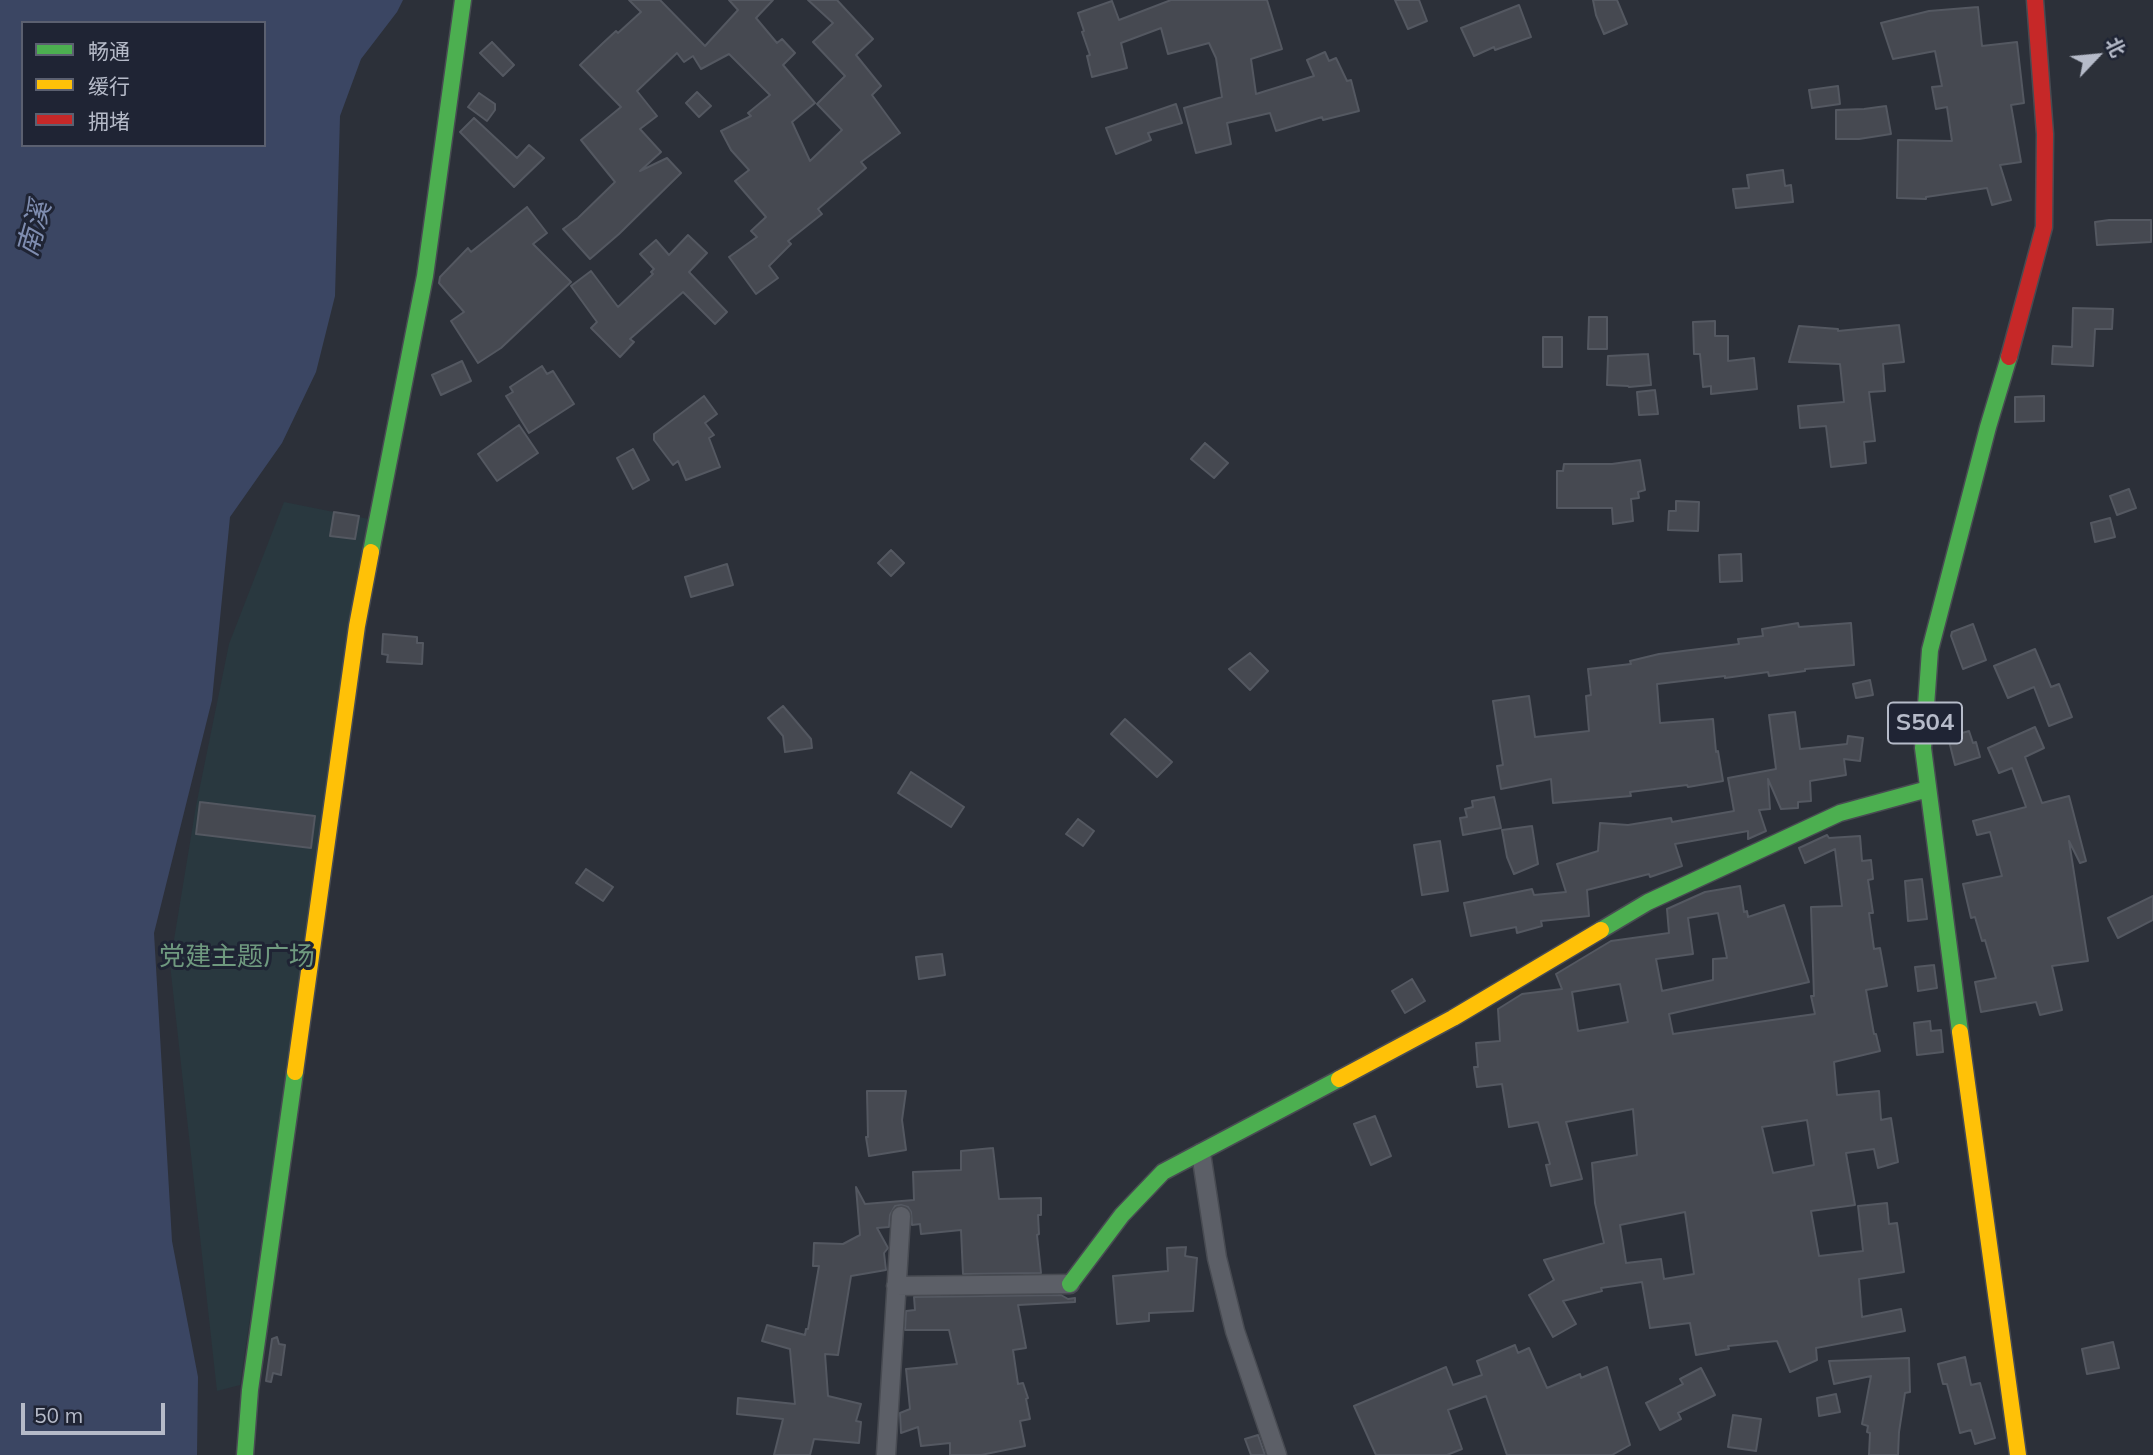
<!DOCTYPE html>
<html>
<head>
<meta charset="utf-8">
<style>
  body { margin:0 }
  #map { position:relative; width:2153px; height:1455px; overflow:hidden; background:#2c3039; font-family:Mulish,"Noto Sans SC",sans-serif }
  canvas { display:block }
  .legend { position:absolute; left:21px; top:21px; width:245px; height:126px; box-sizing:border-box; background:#1f2434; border:2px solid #5b6070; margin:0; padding:9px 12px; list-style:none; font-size:21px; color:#b6bbc9 }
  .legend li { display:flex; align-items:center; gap:14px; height:35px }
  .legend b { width:35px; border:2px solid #5b6070 }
  .north { position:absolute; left:2062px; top:21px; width:70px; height:70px; -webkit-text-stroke:5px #1f2434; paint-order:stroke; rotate:64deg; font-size:19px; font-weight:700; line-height:28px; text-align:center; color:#b6bbc9 }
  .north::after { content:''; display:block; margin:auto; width:24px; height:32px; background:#b6bbc9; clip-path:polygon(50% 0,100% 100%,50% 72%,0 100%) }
  .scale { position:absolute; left:21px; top:1403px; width:144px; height:32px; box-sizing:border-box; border:4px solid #b6bbc9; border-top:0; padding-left:9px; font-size:21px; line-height:24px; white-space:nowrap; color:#b6bbc9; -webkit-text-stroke:5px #1f2434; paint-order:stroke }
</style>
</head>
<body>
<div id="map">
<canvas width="2153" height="1455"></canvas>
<ul class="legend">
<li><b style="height:9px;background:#4caf50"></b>畅通</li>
<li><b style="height:9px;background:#ffc107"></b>缓行</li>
<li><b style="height:9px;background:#c62828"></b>拥堵</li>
</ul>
<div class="north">北</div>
<div class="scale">50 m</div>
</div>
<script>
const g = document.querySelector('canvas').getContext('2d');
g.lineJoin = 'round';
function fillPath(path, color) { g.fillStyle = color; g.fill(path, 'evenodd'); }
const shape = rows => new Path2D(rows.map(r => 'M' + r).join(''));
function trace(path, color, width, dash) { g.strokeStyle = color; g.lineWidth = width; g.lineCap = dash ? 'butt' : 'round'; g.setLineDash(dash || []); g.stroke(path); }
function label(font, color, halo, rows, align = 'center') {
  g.font = font + ' Mulish,"Noto Sans SC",sans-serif'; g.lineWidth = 6; g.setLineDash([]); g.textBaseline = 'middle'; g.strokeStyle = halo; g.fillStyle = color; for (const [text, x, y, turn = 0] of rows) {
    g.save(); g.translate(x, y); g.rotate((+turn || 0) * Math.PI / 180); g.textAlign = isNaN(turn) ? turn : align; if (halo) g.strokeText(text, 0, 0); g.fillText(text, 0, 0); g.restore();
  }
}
fillPath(shape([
  [284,502,369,519,240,1385,217,1391,170,964,196,806,229,644]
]), '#29383f');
fillPath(shape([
  [0,0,403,0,397,12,361,59,340,116,335,296,316,372,282,443,230,517,212,700,154,933,172,1241,198,1377,197,1455,0,1455],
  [23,23,264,23,264,145,23,145]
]), '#3b4663');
const building = shape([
  [629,0,660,0,705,46,738,10,729,0,773,0,756,18,777,43,782,39,795,53,783,65,815,103,792,122,810,161,842,130,817,104,845,76,813,42,833,23,808,0,837,0,873,39,856,55,881,86,872,95,900,133,861,162,866,168,818,209,822,214,788,241,791,244,769,266,778,278,756,294,729,257,757,237,751,231,766,217,735,181,749,170,731,150,721,131,751,116,748,113,770,95,729,54,701,69,693,56,684,62,677,53,637,91,657,116,640,129,661,152,640,171,667,158,681,173,619,234,590,259,563,229,578,218,615,182,581,140,621,107,580,65,603,43,616,31,618,33,641,12,629,0],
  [1171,0,1267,0,1282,49,1251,59,1256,94,1314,76,1307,60,1325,52,1329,61,1336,58,1347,81,1351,80,1359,111,1323,120,1322,117,1276,131,1270,113,1227,123,1231,144,1196,153,1184,108,1222,97,1216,58,1209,43,1168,54,1161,28,1121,43,1127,68,1092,77,1087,56,1090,55,1082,32,1084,31,1078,13,1112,1,1119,20,1171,0],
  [1395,0,1419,0,1427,21,1408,29,1395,0],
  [1593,0,1617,0,1627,24,1604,34,1596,15,1593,0],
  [1519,5,1531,37,1495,50,1494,47,1474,56,1461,28,1519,5],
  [1978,7,1982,46,2017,42,2024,103,2011,105,2021,162,2000,165,2011,200,1992,205,1987,188,1926,197,1926,199,1897,198,1898,140,1952,141,1947,107,1936,109,1932,87,1942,86,1935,51,1893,59,1881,23,1929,11,1978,7],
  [492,42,514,65,503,76,480,53,492,42],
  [1838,86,1840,104,1812,108,1809,90,1838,86],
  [697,92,711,106,699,117,686,103,697,92],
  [479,93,495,104,495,110,487,121,468,107,479,93],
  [1176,104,1182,123,1148,133,1151,140,1116,154,1106,128,1176,104],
  [1886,106,1891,134,1859,139,1836,139,1836,110,1864,109,1886,106],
  [474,118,517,158,529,145,544,158,514,187,460,132,474,118],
  [1783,170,1785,186,1791,185,1793,202,1736,208,1733,189,1749,188,1747,175,1783,170],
  [527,207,547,233,533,244,571,282,501,348,478,363,451,321,464,312,439,283,440,277,468,248,471,252,527,207],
  [2109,220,2151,220,2151,242,2097,245,2095,222,2109,220],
  [688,235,707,253,689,272,727,312,715,324,683,292,630,339,634,342,620,357,591,328,597,322,571,286,591,271,618,307,653,274,651,272,654,269,640,254,656,240,669,255,688,235],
  [2073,308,2113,309,2112,329,2095,329,2093,366,2052,364,2053,346,2072,347,2073,308],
  [1589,317,1607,317,1607,349,1588,349,1589,317],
  [1715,321,1715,336,1728,336,1728,361,1754,358,1757,389,1711,394,1711,386,1703,387,1700,354,1694,354,1693,322,1715,321],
  [1899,325,1904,362,1883,364,1885,391,1869,392,1875,441,1864,442,1866,463,1831,467,1826,426,1800,428,1798,406,1844,402,1840,364,1789,362,1799,326,1838,329,1838,331,1899,325],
  [1543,337,1562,337,1562,367,1543,367,1543,337],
  [1648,354,1651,385,1629,387,1628,386,1607,385,1608,356,1648,354],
  [462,361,471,381,441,395,432,375,462,361],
  [542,366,547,374,553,371,574,404,529,433,506,396,513,392,510,387,542,366],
  [1655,390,1658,414,1639,415,1637,392,1655,390],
  [704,396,717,414,705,423,714,435,709,438,720,467,686,480,678,461,673,465,654,440,654,434,704,396],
  [2044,396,2044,421,2015,422,2015,397,2044,396],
  [519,425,538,453,497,481,478,454,519,425],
  [1205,443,1228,463,1214,478,1191,459,1205,443],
  [633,449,649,480,633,489,617,458,633,449],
  [1640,460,1645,490,1638,492,1639,498,1631,499,1633,521,1613,524,1612,508,1557,508,1557,471,1563,471,1564,464,1612,464,1640,460],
  [2129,489,2136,508,2117,515,2110,496,2129,489],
  [1676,501,1699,502,1698,531,1668,530,1669,511,1676,511,1676,501],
  [334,512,359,516,355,539,330,536,334,512],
  [2110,518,2115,537,2095,542,2091,523,2110,518],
  [891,550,904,563,891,576,878,563,891,550],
  [1741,554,1742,581,1720,582,1719,555,1741,554],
  [727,564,733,585,691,597,685,577,727,564],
  [1798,623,1799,627,1851,623,1854,665,1805,669,1805,671,1769,676,1768,672,1725,678,1725,676,1657,684,1660,723,1713,719,1716,752,1718,751,1723,781,1688,787,1687,785,1630,792,1631,796,1553,803,1551,779,1501,789,1497,766,1503,765,1493,701,1529,696,1535,737,1589,731,1586,696,1591,695,1588,669,1631,664,1630,661,1659,654,1739,644,1738,639,1763,636,1762,629,1798,623],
  [1973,624,1986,660,1963,669,1951,636,1952,632,1973,624],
  [383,634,417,637,417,643,423,643,422,664,387,662,388,655,382,654,383,634],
  [2035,649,2051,687,2059,684,2072,717,2049,726,2034,687,2008,698,1994,666,2035,649],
  [1250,653,1268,671,1250,690,1229,669,1250,653],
  [1870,680,1873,695,1856,698,1853,684,1870,680],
  [783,706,811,739,812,748,785,752,783,736,768,718,783,706],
  [1795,712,1800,749,1847,744,1848,736,1863,738,1860,761,1844,759,1846,775,1810,781,1811,801,1798,802,1798,808,1781,809,1768,779,1770,809,1759,810,1766,831,1748,839,1748,831,1675,844,1682,866,1650,877,1649,874,1587,890,1589,916,1541,921,1542,926,1517,933,1516,927,1471,936,1464,903,1532,889,1534,895,1566,892,1557,864,1598,851,1600,823,1628,825,1671,818,1672,822,1734,811,1728,778,1776,769,1769,715,1795,712],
  [1125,719,1172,762,1157,777,1111,734,1125,719],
  [2035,727,2044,748,2025,757,2042,803,2069,796,2086,861,2080,863,2069,841,2088,961,2052,966,2062,1010,2040,1015,2036,1002,1981,1012,1975,982,1996,978,1985,940,1982,941,1975,917,1971,918,1963,884,2002,876,1990,832,1977,835,1973,821,2026,807,2012,768,1999,773,1988,748,2035,727],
  [1969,731,1973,743,1976,742,1980,757,1955,765,1948,737,1969,731],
  [911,772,964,807,951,827,898,793,911,772],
  [1494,797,1501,828,1463,835,1460,818,1467,817,1465,809,1473,807,1472,801,1494,797],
  [200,802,315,816,311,848,196,834,200,802],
  [1078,819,1094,831,1083,846,1066,834,1078,819],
  [1532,826,1538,864,1514,874,1507,857,1502,830,1532,826],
  [1827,835,1829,838,1860,836,1862,861,1871,860,1873,879,1868,880,1873,913,1869,913,1874,949,1880,948,1887,986,1866,990,1874,1034,1876,1034,1880,1051,1834,1062,1837,1095,1879,1091,1881,1120,1891,1118,1898,1162,1878,1168,1874,1149,1846,1153,1855,1205,1811,1211,1819,1256,1863,1251,1858,1206,1887,1203,1889,1224,1897,1223,1904,1272,1859,1279,1862,1317,1901,1309,1905,1331,1816,1348,1817,1360,1790,1372,1777,1341,1728,1346,1729,1349,1696,1355,1690,1323,1650,1328,1642,1282,1601,1288,1602,1291,1563,1301,1576,1324,1553,1337,1529,1295,1554,1280,1544,1260,1604,1243,1595,1203,1592,1163,1637,1155,1633,1109,1566,1122,1582,1179,1551,1186,1546,1165,1550,1164,1538,1122,1509,1127,1502,1084,1477,1087,1474,1067,1478,1067,1476,1043,1500,1041,1498,1009,1522,994,1562,989,1556,974,1611,941,1669,933,1667,909,1705,892,1740,886,1744,912,1747,911,1748,917,1784,905,1809,982,1669,1014,1673,1034,1815,1014,1811,996,1814,996,1811,907,1842,906,1835,849,1805,863,1799,848,1827,835],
  [1718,913,1727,958,1713,959,1713,980,1662,991,1656,959,1693,954,1688,918,1718,913],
  [1620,984,1628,1022,1578,1031,1572,992,1620,984],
  [1807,1120,1814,1165,1773,1173,1762,1127,1807,1120],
  [1685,1212,1694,1274,1664,1279,1661,1259,1626,1263,1620,1225,1685,1212],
  [1440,841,1448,891,1422,895,1414,845,1440,841],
  [586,869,613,887,603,901,576,883,586,869],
  [1922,879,1927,919,1908,921,1905,881,1922,879],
  [2153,896,2153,920,2118,938,2108,918,2153,896],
  [942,954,945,975,919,979,916,957,942,954],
  [1934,965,1937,988,1918,991,1915,967,1934,965],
  [1412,979,1425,1001,1405,1013,1392,991,1412,979],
  [1930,1021,1931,1031,1941,1030,1943,1052,1917,1055,1914,1023,1930,1021],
  [867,1091,906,1091,902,1120,906,1150,869,1156,866,1137,868,1137,867,1091],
  [1375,1116,1391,1156,1371,1165,1354,1124,1375,1116],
  [993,1148,999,1199,1041,1198,1041,1215,1038,1215,1039,1234,1037,1235,1041,1273,963,1274,961,1230,921,1234,920,1224,912,1225,911,1212,908,1207,901,1205,895,1206,890,1215,889,1227,877,1228,888,1248,884,1253,886,1270,851,1276,838,1355,825,1354,828,1396,861,1404,856,1421,861,1422,859,1443,814,1439,810,1455,774,1455,783,1419,737,1414,738,1398,795,1404,790,1349,762,1341,767,1325,805,1335,806,1329,808,1329,819,1266,813,1266,814,1243,843,1244,860,1235,856,1187,865,1204,914,1200,913,1172,961,1170,961,1151,993,1148],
  [1186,1247,1185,1256,1197,1258,1193,1311,1149,1313,1149,1321,1117,1324,1113,1276,1168,1271,1167,1248,1186,1247],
  [1061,1295,1068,1299,1075,1298,1075,1302,1018,1305,1026,1348,1013,1350,1018,1384,1023,1383,1028,1398,1026,1399,1030,1419,1020,1421,1025,1446,981,1455,950,1455,950,1443,921,1446,918,1427,901,1433,900,1413,910,1409,906,1369,957,1364,949,1330,905,1330,906,1311,915,1310,914,1297,1061,1295],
  [277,1337,279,1344,285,1345,281,1375,273,1373,271,1382,266,1381,272,1339,277,1337],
  [2113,1342,2119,1368,2087,1374,2082,1349,2113,1342],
  [1515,1345,1518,1353,1529,1348,1547,1388,1580,1374,1581,1378,1607,1367,1630,1445,1612,1455,1507,1455,1486,1396,1448,1410,1462,1449,1447,1455,1376,1455,1354,1406,1446,1367,1453,1385,1482,1375,1477,1361,1515,1345],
  [1965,1357,1971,1385,1980,1383,1995,1438,1975,1444,1971,1430,1960,1433,1947,1384,1943,1384,1938,1364,1965,1357],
  [1909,1358,1910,1392,1905,1393,1899,1432,1898,1455,1869,1455,1870,1433,1867,1432,1868,1426,1862,1424,1871,1376,1834,1384,1829,1361,1909,1358],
  [1701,1368,1715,1395,1678,1413,1681,1419,1660,1430,1646,1403,1683,1384,1680,1379,1701,1368],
  [1836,1394,1840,1412,1819,1416,1817,1398,1836,1394],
  [1733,1415,1761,1419,1756,1451,1728,1447,1733,1415],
  [1258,1435,1265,1455,1251,1455,1245,1439,1258,1435]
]);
fillPath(building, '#464951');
trace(building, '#545861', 2);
const street = shape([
  [1201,1153,1217,1258,1235,1331,1277,1455],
  [896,1286,1070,1284],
  [886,1455,901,1216]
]);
const fast = shape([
  [371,552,425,276,463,0],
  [1601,930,1648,902,1840,813,1928,789],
  [1960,1032,1923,748,1930,650,1988,427,2009,357],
  [1070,1284,1122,1215,1163,1172,1339,1079],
  [245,1455,250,1390,295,1072]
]);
const slow = shape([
  [1960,1032,2018,1455],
  [295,1072,357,626,371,552],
  [1339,1079,1453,1018,1601,930]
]);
const jam = shape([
  [2009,357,2044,227,2045,134,2035,0]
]);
trace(street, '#484b52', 21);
trace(fast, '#484b52', 19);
trace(slow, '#484b52', 19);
trace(jam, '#484b52', 19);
trace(street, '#5c5f67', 18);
trace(fast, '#4caf50', 16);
trace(slow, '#ffc107', 16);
trace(jam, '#c62828', 16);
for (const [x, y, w] of [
  [1925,723,74]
]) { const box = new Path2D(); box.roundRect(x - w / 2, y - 20.5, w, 41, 5); g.fillStyle = '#1f2434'; g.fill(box); trace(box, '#b6bbc9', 2); }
label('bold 24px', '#b6bbc9', null, [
  ["S504",1925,723]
]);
label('26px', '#6f997f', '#1f2434', [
  ["党建主题广场",237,957]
]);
label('italic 28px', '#7f8db0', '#1f2434', [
  ["南溪",35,229,-74]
]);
</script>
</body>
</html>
